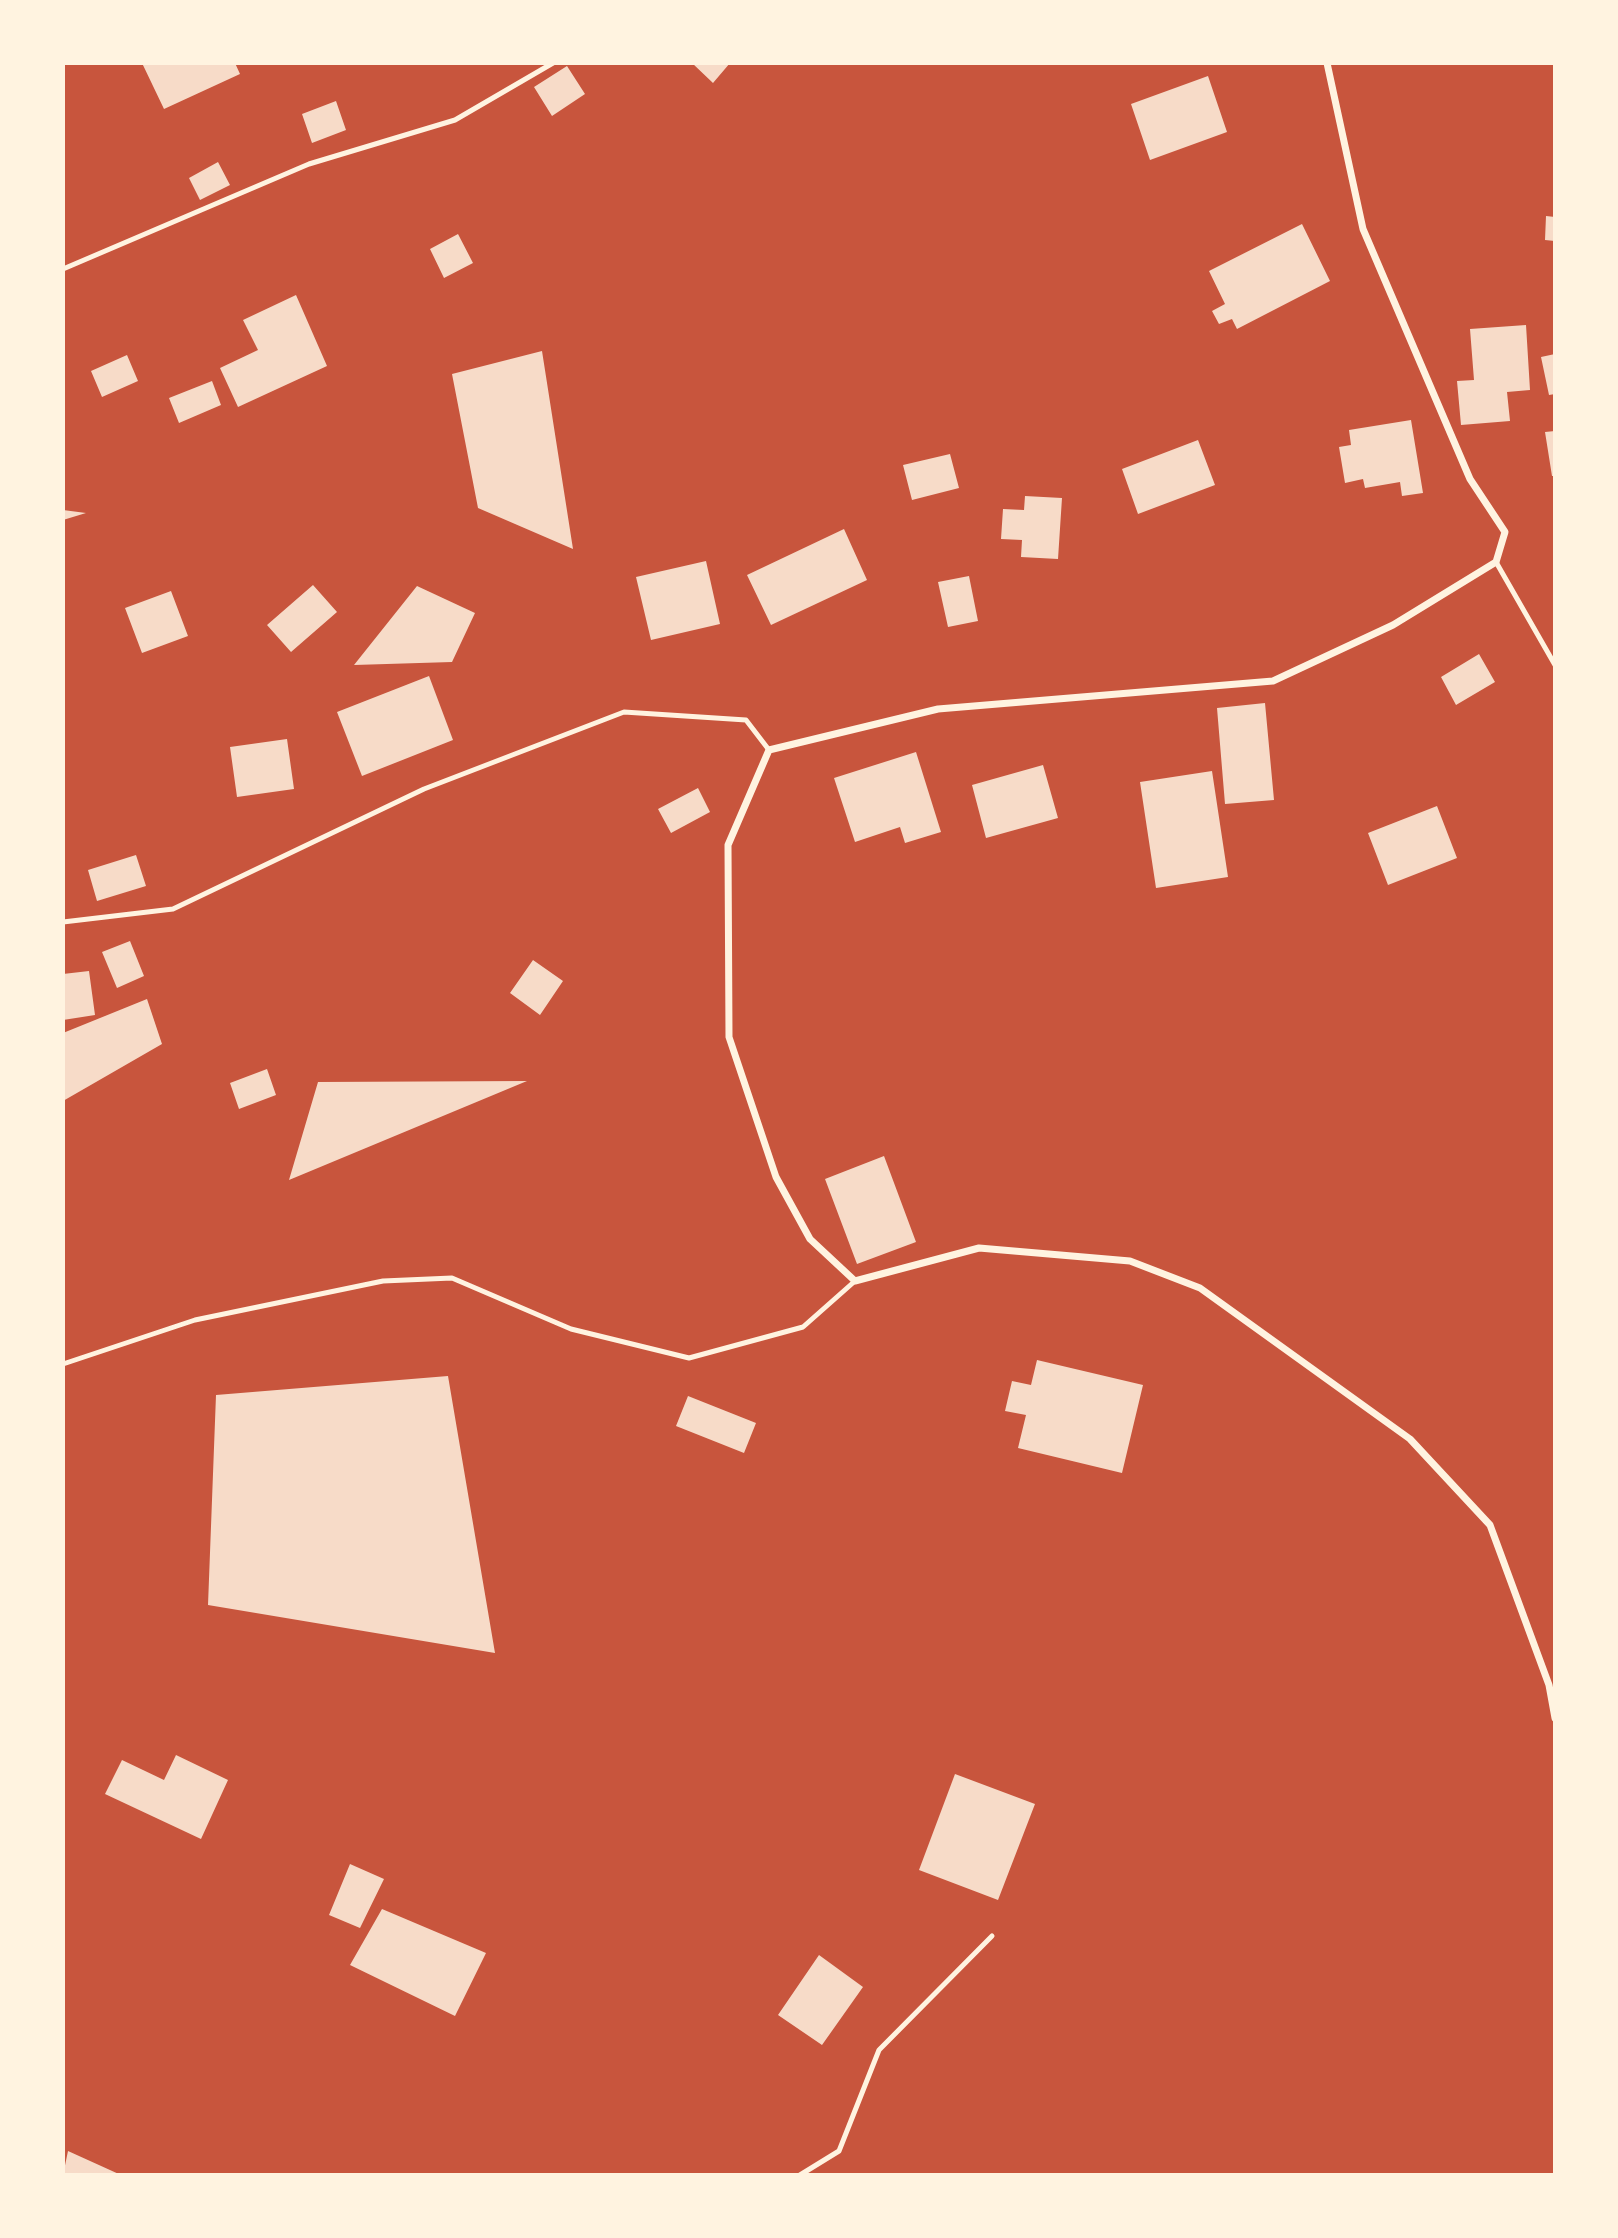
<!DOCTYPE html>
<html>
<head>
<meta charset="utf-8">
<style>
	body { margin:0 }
	#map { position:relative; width:1618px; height:2238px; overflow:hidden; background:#c8553d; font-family:Cabin,sans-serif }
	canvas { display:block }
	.frame { position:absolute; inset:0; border:65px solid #fff3e0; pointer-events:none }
</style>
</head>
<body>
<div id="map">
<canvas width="1618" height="2238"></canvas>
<div class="frame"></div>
</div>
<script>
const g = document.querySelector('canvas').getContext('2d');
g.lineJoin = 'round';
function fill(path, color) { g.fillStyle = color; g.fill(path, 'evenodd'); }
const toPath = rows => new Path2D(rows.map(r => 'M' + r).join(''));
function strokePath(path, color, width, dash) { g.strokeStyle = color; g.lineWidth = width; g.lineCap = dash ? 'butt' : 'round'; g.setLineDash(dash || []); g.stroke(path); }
fill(toPath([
	[142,63,235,63,240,74,164,109],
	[692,63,730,63,713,83],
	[567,66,585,94,552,116,534,87],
	[1208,76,1227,132,1150,160,1131,104],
	[336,101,346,130,312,143,302,114],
	[218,162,230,185,200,200,189,178],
	[1546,216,1555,217,1555,241,1545,240],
	[1302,224,1330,281,1237,329,1232,319,1219,324,1212,311,1225,304,1209,271],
	[458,234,473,263,444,278,430,249],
	[296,295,327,366,238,407,220,368,258,350,243,320],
	[1526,325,1530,390,1507,392,1510,421,1461,425,1457,381,1474,380,1470,329],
	[542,351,573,549,478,508,452,374],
	[1555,354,1555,394,1549,395,1541,357],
	[127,355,138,381,102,397,91,371],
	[212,381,221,405,179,423,169,398],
	[1411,420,1423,493,1402,496,1400,482,1365,488,1363,479,1345,483,1339,447,1351,445,1349,430],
	[1555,431,1555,476,1552,476,1545,432],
	[1198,440,1215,485,1138,514,1122,469],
	[950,454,959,488,912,500,903,465],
	[1025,496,1062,498,1058,559,1021,557,1022,540,1001,539,1003,509,1024,510],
	[63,510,86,513,63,520],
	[844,529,867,580,771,625,747,575],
	[706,561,720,624,651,640,636,577],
	[969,576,978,621,948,627,938,582],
	[313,585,337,612,291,652,267,625],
	[417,586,475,613,452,662,354,665],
	[171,591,188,636,142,653,125,608],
	[1479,654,1495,682,1456,705,1441,677],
	[429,676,453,740,362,776,337,712],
	[1265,703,1274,800,1225,804,1217,708],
	[287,739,294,789,237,797,230,747],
	[916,752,941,832,905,843,900,827,855,842,834,778],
	[1043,765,1058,818,986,838,972,785],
	[1212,771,1228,877,1156,888,1140,782],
	[698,788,710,812,671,833,658,809],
	[1437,806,1457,858,1388,885,1368,833],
	[136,855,146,886,97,901,88,870],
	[130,941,144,976,117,988,102,952],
	[533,960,563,981,540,1015,510,993],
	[89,971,95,1015,63,1020,63,974],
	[147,999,162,1044,63,1101,63,1033],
	[267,1069,276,1095,239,1109,230,1083],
	[527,1081,289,1180,318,1082],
	[884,1156,916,1242,857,1264,825,1179],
	[1037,1360,1143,1385,1122,1473,1018,1448,1026,1415,1005,1411,1012,1381,1031,1385],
	[448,1376,495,1653,208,1605,216,1395],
	[688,1396,756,1423,744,1453,676,1426],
	[176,1755,228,1780,201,1839,105,1794,122,1760,164,1780],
	[955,1774,1035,1804,998,1900,919,1870],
	[350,1864,384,1879,360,1928,329,1915],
	[382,1909,486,1953,455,2016,350,1965],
	[819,1955,863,1987,822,2045,778,2015],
	[68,2151,121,2175,63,2175]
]), '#f7dbc8');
strokePath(toPath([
	[63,269,309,164,455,120,553,63],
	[1496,562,1555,665],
	[63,922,173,909,424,789,624,712,746,720,769,750],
	[63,1364,195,1320,383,1281,452,1278,571,1329,689,1358,803,1327,855,1281],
	[800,2175,839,2151,879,2050,992,1936]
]), '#fff3e0', 5);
strokePath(toPath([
	[1327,63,1363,229,1470,479,1505,532,1496,562,1393,625,1273,681,938,709,769,750,728,845,729,1037,776,1177,810,1239,855,1281,979,1248,1130,1261,1200,1288,1410,1439,1490,1525,1549,1685,1555,1718]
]), '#fff3e0', 7);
</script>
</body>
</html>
